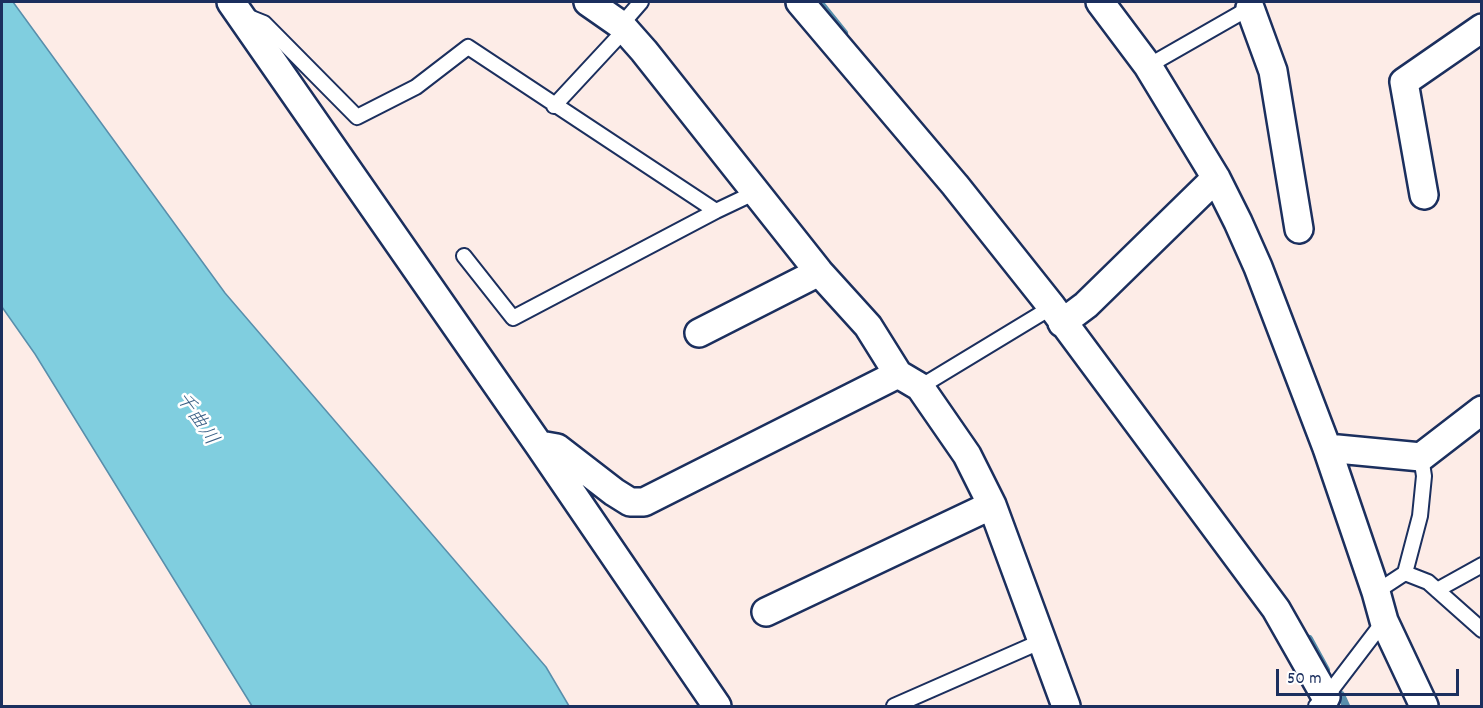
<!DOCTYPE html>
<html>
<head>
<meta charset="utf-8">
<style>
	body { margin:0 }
	#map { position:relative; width:1483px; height:708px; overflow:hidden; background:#fdece7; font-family:Dekko,sans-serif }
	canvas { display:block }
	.frame { position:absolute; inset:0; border:3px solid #1b2f5e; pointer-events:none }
	.scale { position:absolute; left:1276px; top:669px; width:183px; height:27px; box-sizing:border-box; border:3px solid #1b2f5e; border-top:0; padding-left:8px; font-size:18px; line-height:21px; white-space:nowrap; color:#1b2f5e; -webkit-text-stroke:4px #fff; paint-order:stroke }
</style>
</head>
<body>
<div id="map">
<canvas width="1483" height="708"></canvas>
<div class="frame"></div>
<div class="scale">50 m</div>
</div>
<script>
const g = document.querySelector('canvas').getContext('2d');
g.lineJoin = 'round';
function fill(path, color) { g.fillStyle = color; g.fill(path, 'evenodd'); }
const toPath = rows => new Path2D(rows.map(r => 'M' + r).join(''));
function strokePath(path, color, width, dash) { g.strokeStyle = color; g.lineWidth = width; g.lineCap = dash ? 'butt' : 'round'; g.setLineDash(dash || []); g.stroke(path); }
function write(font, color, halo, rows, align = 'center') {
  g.font = font + ' Dekko,"Klee One",sans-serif'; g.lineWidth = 5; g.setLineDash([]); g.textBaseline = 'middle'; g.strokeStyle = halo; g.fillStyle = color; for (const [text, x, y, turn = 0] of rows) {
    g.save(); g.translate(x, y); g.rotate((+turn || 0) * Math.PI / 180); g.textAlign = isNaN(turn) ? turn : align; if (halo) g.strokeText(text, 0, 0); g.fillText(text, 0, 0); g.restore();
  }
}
const water = toPath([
	[2,2,13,2,225,293,546,667,569,706,252,706,35,354,2,307,2,2]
]);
fill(water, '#80cedf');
strokePath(water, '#588eab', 1.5);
strokePath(toPath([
	[819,2,844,33],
	[1309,639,1326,670],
	[1341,695,1346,706]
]), '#588eab', 8);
const lane = toPath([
	[244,15,264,23,357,117,416,87,468,47,716,211],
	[1148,66,1253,6],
	[554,106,619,36,621,25,641,2],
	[464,256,513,318,716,211,756,192],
	[920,387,1052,307],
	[1405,573,1428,582,1482,630],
	[1437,590,1482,565],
	[1376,592,1405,573,1420,516,1424,476,1421,457],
	[894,706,1042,641],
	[1316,706,1326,697,1384,621]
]);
const street = toPath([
	[231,2,539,445,717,706],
	[588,2,621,25,644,51,819,272,868,326,898,374,920,387,967,455,992,505,1066,706],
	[800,2,955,185,1052,307,1276,609,1326,697],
	[1100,2,1148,66,1216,178,1238,222,1258,267,1327,448,1376,592,1384,621,1424,706],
	[1250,8,1273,71,1299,229],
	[1424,195,1404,82,1482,28],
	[1062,323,1086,305,1216,178],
	[699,333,819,272],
	[540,445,557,448,614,492,630,502,644,502,898,374],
	[1327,448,1421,457,1482,410],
	[766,612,992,505]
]);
strokePath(lane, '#1b2f5e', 18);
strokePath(street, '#1b2f5e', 32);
strokePath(lane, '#fff', 14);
strokePath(street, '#fff', 27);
write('italic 20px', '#395f85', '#fff', [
	["千曲川",195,420,56]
]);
</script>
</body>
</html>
